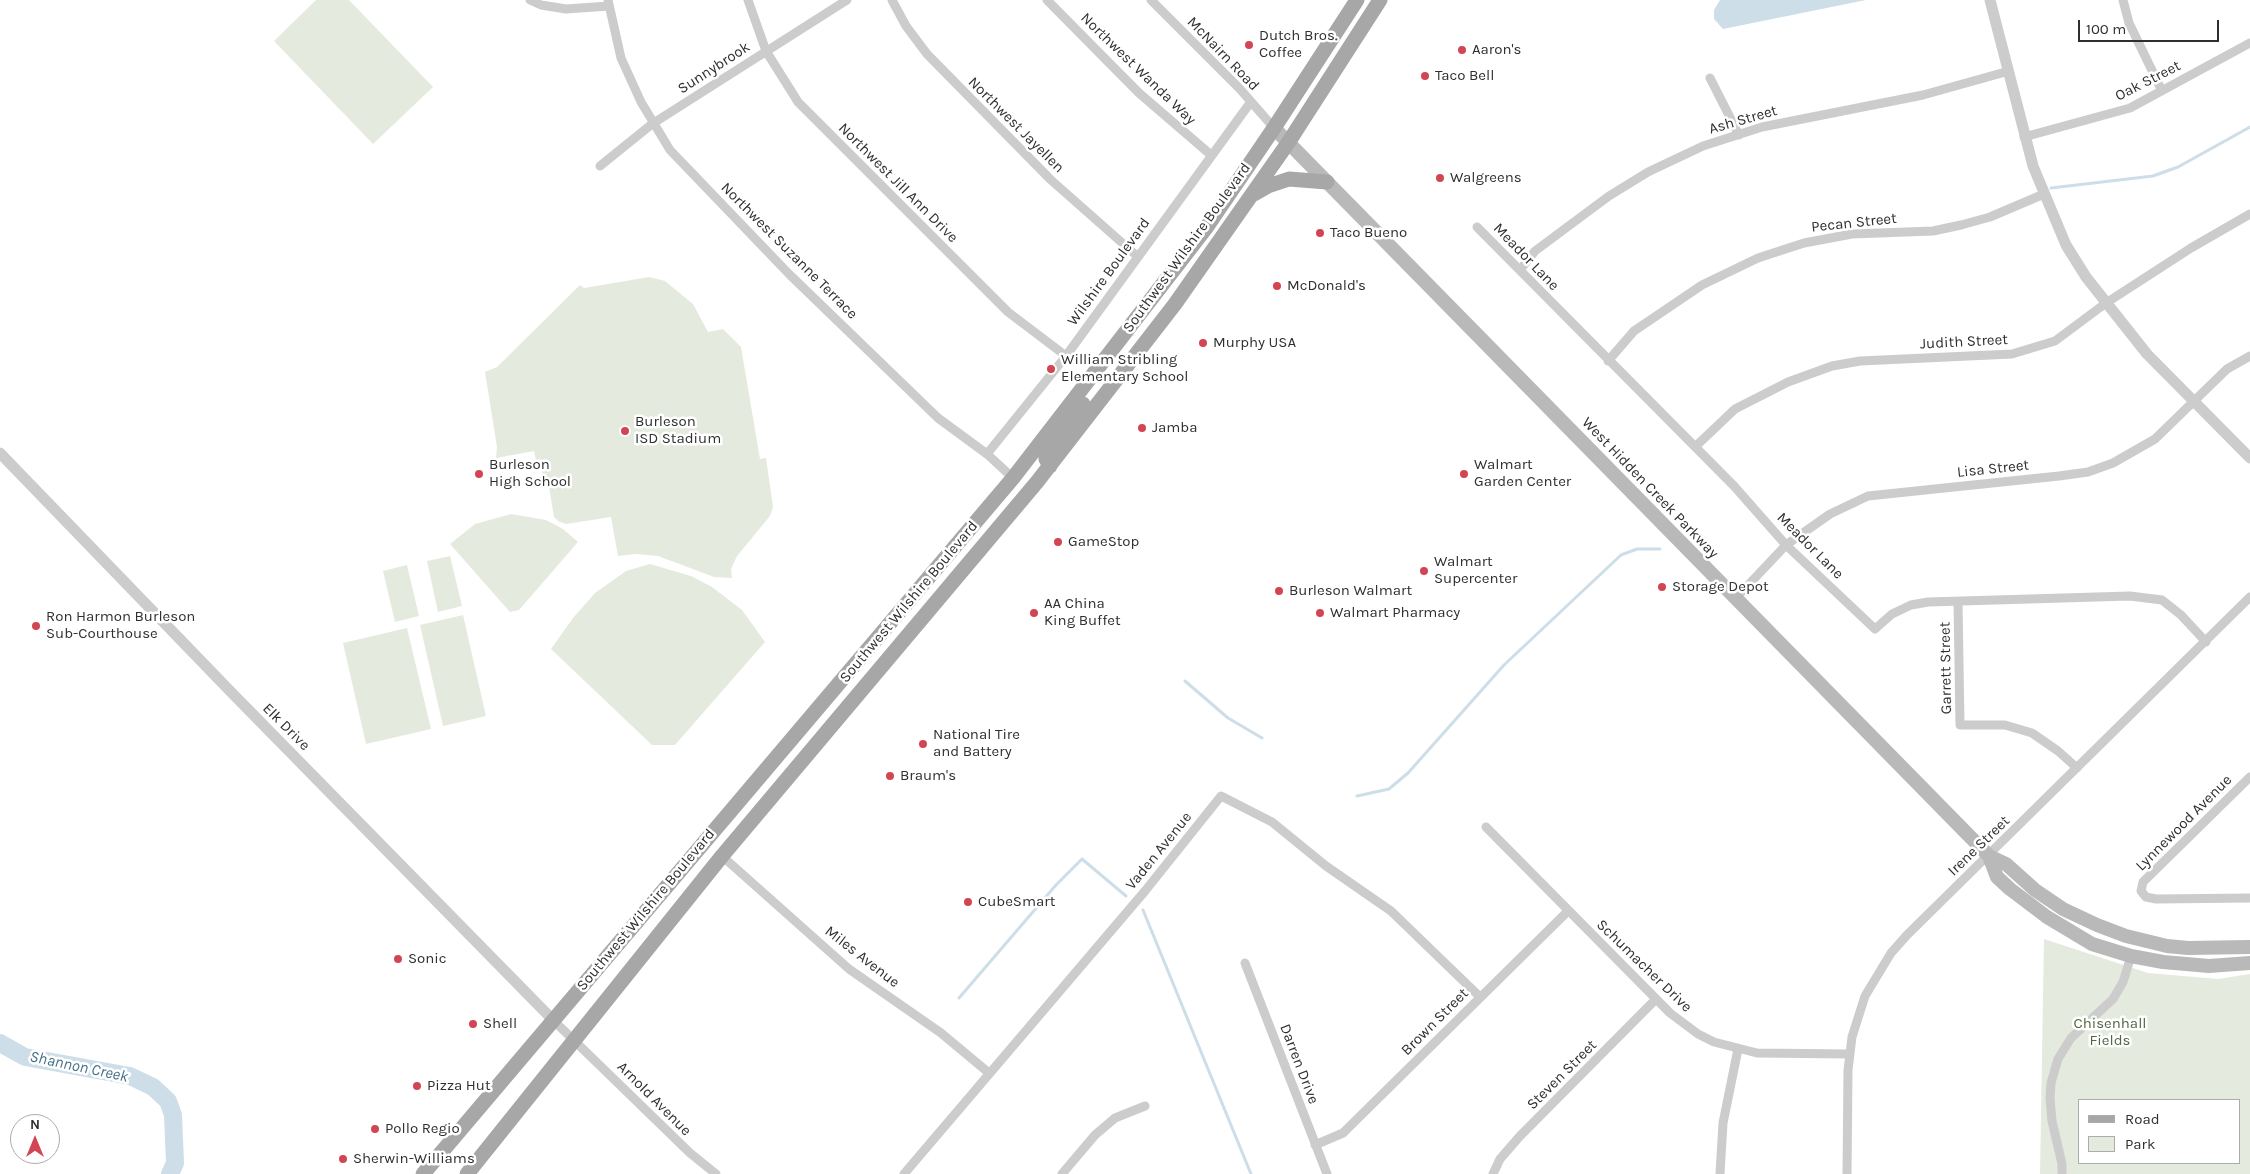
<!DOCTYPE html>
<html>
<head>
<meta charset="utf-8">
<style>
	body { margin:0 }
	#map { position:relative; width:2250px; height:1174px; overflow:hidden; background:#fff; font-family:Karla,sans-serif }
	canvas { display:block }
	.legend { position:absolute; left:2078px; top:1099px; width:162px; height:65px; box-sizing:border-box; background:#fff; border:1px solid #acacac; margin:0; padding:6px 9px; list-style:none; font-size:15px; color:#2f2f2f }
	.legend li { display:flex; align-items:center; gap:10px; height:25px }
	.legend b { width:25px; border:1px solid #acacac }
	.north { position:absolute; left:10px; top:1114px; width:50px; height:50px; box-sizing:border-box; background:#fff; border:1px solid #acacac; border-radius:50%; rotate:0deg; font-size:14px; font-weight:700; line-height:20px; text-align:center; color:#2f2f2f }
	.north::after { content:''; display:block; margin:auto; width:18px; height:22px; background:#d24553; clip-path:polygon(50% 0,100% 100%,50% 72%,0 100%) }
	.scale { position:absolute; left:2078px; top:20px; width:141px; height:22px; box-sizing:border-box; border:2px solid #2f2f2f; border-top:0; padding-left:6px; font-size:15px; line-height:18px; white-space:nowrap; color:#2f2f2f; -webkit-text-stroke:4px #fff; paint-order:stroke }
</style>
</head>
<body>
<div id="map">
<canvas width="2250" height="1174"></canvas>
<ul class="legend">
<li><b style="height:6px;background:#a7a7a7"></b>Road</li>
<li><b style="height:14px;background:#e5eade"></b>Park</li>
</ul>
<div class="north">N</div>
<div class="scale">100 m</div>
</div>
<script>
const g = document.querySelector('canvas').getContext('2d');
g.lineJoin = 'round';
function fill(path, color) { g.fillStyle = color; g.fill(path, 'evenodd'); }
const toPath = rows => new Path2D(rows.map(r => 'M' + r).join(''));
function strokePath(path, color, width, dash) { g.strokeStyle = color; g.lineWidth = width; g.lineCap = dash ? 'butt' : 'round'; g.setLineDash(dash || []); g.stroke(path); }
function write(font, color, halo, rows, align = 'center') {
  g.font = font + ' Karla,sans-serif'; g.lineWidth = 5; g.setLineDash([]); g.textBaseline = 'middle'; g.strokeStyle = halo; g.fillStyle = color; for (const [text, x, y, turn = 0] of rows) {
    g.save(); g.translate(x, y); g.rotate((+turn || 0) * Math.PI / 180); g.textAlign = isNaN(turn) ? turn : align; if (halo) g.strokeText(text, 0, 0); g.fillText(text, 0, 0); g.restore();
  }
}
fill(toPath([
	[316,0,349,0,433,87,373,144,274,41],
	[649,277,665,281,693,304,708,332,723,329,741,347,760,459,766,458,773,507,770,516,737,556,731,569,732,578,714,577,658,556,635,554,618,556,611,517,566,524,558,521,554,517,549,487,544,487,540,459,536,460,534,451,496,458,497,447,485,372,497,367,580,285,584,288],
	[511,514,546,520,563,529,578,542,519,610,510,612,450,544,475,524],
	[450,556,462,606,438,612,427,561],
	[650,564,691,576,712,587,742,610,765,642,675,745,652,745,551,649,573,618,595,593,626,571],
	[407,565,419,616,395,622,383,571],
	[463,615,486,716,443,726,420,625],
	[407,628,431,729,366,744,343,643],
	[2044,939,2148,973,2218,979,2250,974,2250,1174,2040,1174],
	[2079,1100,2239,1100,2239,1163,2079,1163]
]), '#e5eade');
fill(toPath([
	[1720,0,1866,0,1723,29,1714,19,1714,10]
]), '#cddee8');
strokePath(toPath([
	[2051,188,2153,176,2178,167,2250,127],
	[1185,681,1228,718,1262,738],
	[1357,796,1389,789,1408,773,1504,665,1621,555,1637,549,1660,549],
	[1143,910,1251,1174],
	[959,998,1056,885,1082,859,1126,896]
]), '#cddee8', 3);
strokePath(toPath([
	[0,1043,25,1057,130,1076,153,1087,168,1101,173,1115,175,1163,170,1174]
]), '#cddee8', 18);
strokePath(toPath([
	[530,0,541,5,566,9,609,6],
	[608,0,621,58,641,102,670,150,789,274,938,418,987,454,1013,478],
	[748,0,766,51,798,102,1008,312,1066,356],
	[892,0,906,26,927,54,1051,180,1137,256],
	[1047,0,1139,93,1211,155],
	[1151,0,1240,89,1274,128],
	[2123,0,2129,23,2162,91],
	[1710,78,1739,135],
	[2024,137,2130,108,2250,43],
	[600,166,652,124,847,0],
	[1477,227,1734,486,1786,545,1875,629,1892,614,1911,605,1928,602,2130,596,2162,600,2181,615,2206,642],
	[1520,270,1535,251,1609,196,1648,172,1703,146,1762,127,1923,95,2009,71],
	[1608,361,1634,331,1702,285,1758,258,1804,243,1852,234,1933,231,1961,225,1990,217,2044,194],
	[1695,447,1735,409,1788,382,1832,366,1860,361,2012,354,2055,341,2106,303,2191,248,2250,214],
	[987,454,1066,356,1250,103],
	[1736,598,1786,545,1830,514,1868,496,2059,476,2088,472,2113,463,2155,439,2227,369,2250,356],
	[1958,602,1960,725,2005,725,2032,733,2058,751,2077,768],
	[2250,777,2143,882,2141,891,2146,897,2156,899,2250,898],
	[1486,827,1670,1013,1698,1034,1714,1042,1757,1053,1849,1054],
	[722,856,849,969,941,1033,989,1073],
	[1245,963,1327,1174],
	[553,1020,690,1153,716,1174],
	[1315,1145,1343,1133,1568,911],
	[904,1174,1145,891,1221,796,1272,822,1326,866,1391,911,1480,997],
	[1062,1174,1095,1135,1115,1118,1145,1106],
	[1493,1174,1500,1159,1520,1136,1656,999],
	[1720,1174,1723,1123,1738,1049],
	[1847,1174,1848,1070,1852,1037,1865,996,1891,953,1907,935,2250,597],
	[2062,1174,2062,1164,2052,1121,2050,1099,2051,1083,2058,1059,2071,1038,2113,999,2123,982,2131,956]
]), '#ccc', 9);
strokePath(toPath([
	[1990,0,2033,166,2066,245,2086,277,2147,354,2250,458],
	[0,453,231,692,553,1020]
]), '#ccc', 11);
strokePath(toPath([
	[1274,128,1989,856,2006,864,2035,890,2063,909,2097,925,2126,936,2167,946,2188,948,2250,947],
	[1989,856,1997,877,2010,889,2047,917,2092,944,2131,956,2163,962,2209,966,2250,963]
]), '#b9b9b9', 14);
strokePath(toPath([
	[1254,194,1268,186,1289,179,1327,182],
	[1050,466,1046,459,1047,451,1083,404],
	[423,1174,1013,478,1206,228,1274,128,1357,0],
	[467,1174,722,856,1037,482,1175,304,1288,143,1380,0]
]), '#a7a7a7', 15);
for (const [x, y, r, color] of [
	[1249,45,5,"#d24553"],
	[1462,50,5,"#d24553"],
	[1425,76,5,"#d24553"],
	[1440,178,5,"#d24553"],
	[1320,233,5,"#d24553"],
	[1277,286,5,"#d24553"],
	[1203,343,5,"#d24553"],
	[1051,369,5,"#d24553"],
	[1142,428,5,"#d24553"],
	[625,431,5,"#d24553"],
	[479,474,5,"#d24553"],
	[1464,474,5,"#d24553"],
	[1058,542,5,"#d24553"],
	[1424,571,5,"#d24553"],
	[1662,587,5,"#d24553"],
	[1279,591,5,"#d24553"],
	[1034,613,5,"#d24553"],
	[1320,613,5,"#d24553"],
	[36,626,5,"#d24553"],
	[923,744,5,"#d24553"],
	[890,776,5,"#d24553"],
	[968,902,5,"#d24553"],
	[398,959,5,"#d24553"],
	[473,1024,5,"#d24553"],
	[417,1086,5,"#d24553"],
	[375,1129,5,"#d24553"],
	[343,1159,5,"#d24553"]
]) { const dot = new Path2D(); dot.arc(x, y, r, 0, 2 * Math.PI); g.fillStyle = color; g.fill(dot); strokePath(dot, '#fff', 2); }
write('15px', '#2f2f2f', '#fff', [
	["Dutch Bros.",1259,36],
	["Coffee",1259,53],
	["Aaron's",1472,50],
	["Taco Bell",1435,76],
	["Walgreens",1450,178],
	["Taco Bueno",1330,233],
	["McDonald's",1287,286],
	["Murphy USA",1213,343],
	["William Stribling",1061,360],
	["Elementary School",1061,377],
	["Burleson",635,422],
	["ISD Stadium",635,439],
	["Jamba",1152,428],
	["Burleson",489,465],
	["High School",489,482],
	["Walmart",1474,465],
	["Garden Center",1474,482],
	["GameStop",1068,542],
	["Walmart",1434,562],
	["Supercenter",1434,579],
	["Storage Depot",1672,587],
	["Burleson Walmart",1289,591],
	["AA China",1044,604],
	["King Buffet",1044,621],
	["Walmart Pharmacy",1330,613],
	["Ron Harmon Burleson",46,617],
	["Sub-Courthouse",46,634],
	["National Tire",933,735],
	["and Battery",933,752],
	["Braum's",900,776],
	["CubeSmart",978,902],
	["Sonic",408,959],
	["Shell",483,1024],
	["Pizza Hut",427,1086],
	["Pollo Regio",385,1129],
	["Sherwin-Williams",353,1159]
], 'left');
write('15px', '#2f2f2f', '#fff', [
	["McNairn Road",1223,54,46],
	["Sunnybrook",714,68,-33],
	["Northwest Wanda Way",1138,69,44],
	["Oak Street",2148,81,-27],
	["Ash Street",1743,120,-16],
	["Northwest Jayellen",1016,125,45],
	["Northwest Jill Ann Drive",898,183,45],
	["Pecan Street",1854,223,-6],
	["Southwest Wilshire Boulevard",1187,248,-54],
	["Northwest Suzanne Terrace",789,251,45],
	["Meador Lane",1526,257,46],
	["Wilshire Boulevard",1109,272,-54],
	["Judith Street",1964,342,-3],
	["Lisa Street",1993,469,-6],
	["West Hidden Creek Parkway",1650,488,46],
	["Meador Lane",1810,546,45],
	["Southwest Wilshire Boulevard",909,602,-50],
	["Garrett Street",1946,668,-91],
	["Elk Drive",286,727,45],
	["Lynnewood Avenue",2184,823,-45],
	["Irene Street",1979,846,-44],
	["Vaden Avenue",1159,851,-51],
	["Southwest Wilshire Boulevard",646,910,-50],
	["Miles Avenue",862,957,38],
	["Schumacher Drive",1644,966,44],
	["Brown Street",1435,1022,-45],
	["Darren Drive",1299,1064,69],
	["Steven Street",1562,1075,-45],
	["Arnold Avenue",654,1099,45]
]);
write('15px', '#536641', '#fff', [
	["Chisenhall",2110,1024],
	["Fields",2110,1041]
]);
write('italic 16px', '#467088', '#fff', [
	["Shannon Creek",79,1067,12]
]);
</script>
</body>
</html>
